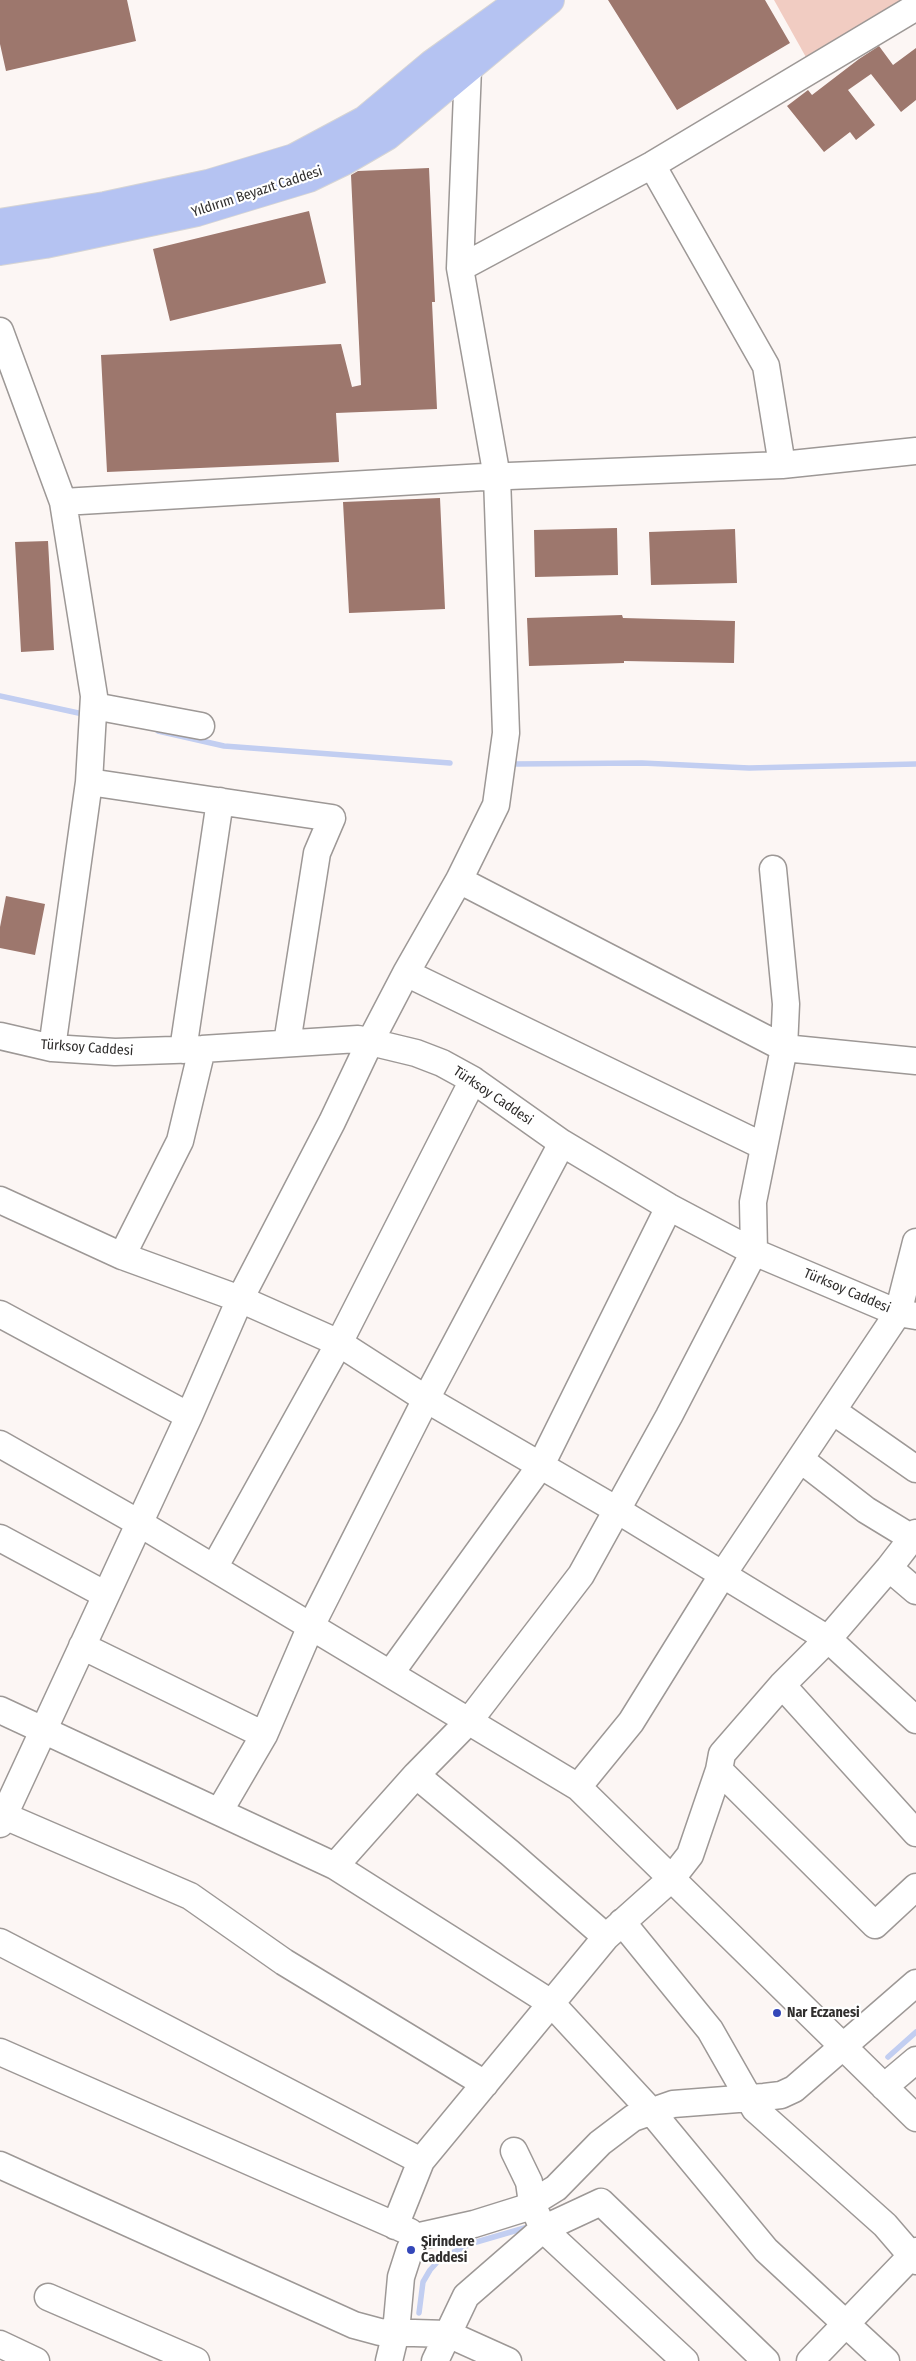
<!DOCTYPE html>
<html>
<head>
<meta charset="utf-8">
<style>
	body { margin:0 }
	canvas { display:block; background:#fcf6f4 }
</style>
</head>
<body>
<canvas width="916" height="2361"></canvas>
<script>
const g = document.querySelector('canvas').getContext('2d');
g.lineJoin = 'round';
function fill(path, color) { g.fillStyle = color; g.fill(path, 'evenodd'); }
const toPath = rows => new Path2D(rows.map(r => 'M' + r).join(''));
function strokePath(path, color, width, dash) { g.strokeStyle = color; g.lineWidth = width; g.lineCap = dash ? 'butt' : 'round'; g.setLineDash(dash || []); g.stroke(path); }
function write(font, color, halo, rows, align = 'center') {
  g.font = font + ' "Fira Sans Condensed",sans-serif'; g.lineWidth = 4.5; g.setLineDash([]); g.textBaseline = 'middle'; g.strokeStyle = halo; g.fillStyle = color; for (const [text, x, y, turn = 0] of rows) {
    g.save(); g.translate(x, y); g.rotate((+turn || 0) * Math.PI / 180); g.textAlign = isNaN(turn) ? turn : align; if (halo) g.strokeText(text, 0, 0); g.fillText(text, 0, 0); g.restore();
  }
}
fill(toPath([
	[774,0,905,0,807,59]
]), '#f1ccc2');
strokePath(toPath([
	[0,696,83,714],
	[158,731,224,746,450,763],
	[514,764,642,763,749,768,916,764],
	[888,2057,916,2032],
	[419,2313,423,2282,430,2270,441,2258,473,2243,528,2227]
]), '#c2cef1', 5.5);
fill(toPath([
	[0,0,127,0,136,41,6,71,0,44],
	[608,0,765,0,790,43,677,110],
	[879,46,893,65,916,48,916,100,901,112,871,74,848,90,875,125,856,140,850,132,824,152,787,106,808,90,812,95,859,59],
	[429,168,435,302,432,302,437,409,336,413,339,462,107,472,101,355,341,344,352,387,361,385,351,175,358,171],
	[309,211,326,283,170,321,153,249],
	[440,498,445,609,349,613,343,502],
	[617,528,618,575,535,577,534,530],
	[735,529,737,583,651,585,649,532],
	[48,541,54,650,21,652,15,542],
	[622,615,623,618,735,621,734,663,624,661,624,663,529,666,527,618],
	[6,896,45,904,35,955,0,948,0,927]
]), '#9d776d');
const minor = toPath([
	[652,165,766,366,782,465],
	[460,268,652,165,916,7],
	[0,331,63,502,94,696,89,782,52,1048],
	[63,502,484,477,782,465,916,451],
	[94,706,201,726],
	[89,782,332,818,317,853,287,1043],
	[459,880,784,1048,916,1061],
	[406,973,763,1146],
	[0,1036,52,1048,115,1052,202,1049,358,1039,416,1053,442,1063,473,1080,562,1143,669,1207,754,1252,898,1313,916,1316],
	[183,1050,220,801],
	[0,1200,122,1256,240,1299,339,1343,426,1399,617,1510,828,1639,916,1720],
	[122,1256,180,1141,202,1049],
	[0,1314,189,1416],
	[833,1411,916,1469],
	[0,1444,139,1523,578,1787,916,2118],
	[800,1459,866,1510,912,1538],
	[0,1538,106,1595],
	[214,1568,339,1343,473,1080],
	[889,1568,916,1591],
	[82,1646,264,1735],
	[390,1674,541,1465,669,1207],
	[782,1685,916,1833],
	[0,1710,335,1866,551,2003,651,2111,766,2250,886,2361],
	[719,1770,875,1925,916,1887],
	[416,1775,510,1853,606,1937],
	[578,1787,631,1722,723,1574,898,1313,916,1242],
	[219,1812,264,1735,311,1626,426,1399,562,1143],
	[0,1814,190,1896,284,1962,485,2084],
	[0,1824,189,1416,240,1299,332,1122,370,1042,406,973,459,880,496,805,506,733,497,477,460,268,468,68],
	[335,1866,416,1775,469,1721,581,1575,669,1416,754,1252,753,1202,784,1048,786,1004,773,869],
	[622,1922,710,2030,755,2109,885,2225,916,2261],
	[0,1942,421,2161],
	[0,2052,410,2232],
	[884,2087,916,2060],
	[514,2151,529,2182,532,2203,543,2229,685,2361],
	[0,2165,354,2325,380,2332,448,2334,508,2361],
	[395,2226,421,2161,606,1937,672,1878,690,1855,719,1770,722,1754,782,1685,828,1639,889,1568,916,1533],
	[48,2297,196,2361],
	[0,2344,36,2361],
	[389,2361,396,2332,401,2277,410,2249,420,2236,474,2224,522,2209,556,2188,600,2143,633,2118,673,2104,764,2097,781,2095,794,2089,916,1983],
	[435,2361,466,2296,543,2229,601,2202,766,2361],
	[810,2361,916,2251]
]);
const major = toPath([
	[0,223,105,206,208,184,294,158,365,120,432,64,521,0],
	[0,251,45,244,197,212,309,178,344,161,387,136,550,0]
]);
strokePath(minor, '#9d9896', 29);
strokePath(major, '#d6d5d5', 30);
strokePath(minor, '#fff', 26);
strokePath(major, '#b5c3f2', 28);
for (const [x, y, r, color] of [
	[777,2013,5,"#3447b9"],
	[411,2250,5,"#3447b9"]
]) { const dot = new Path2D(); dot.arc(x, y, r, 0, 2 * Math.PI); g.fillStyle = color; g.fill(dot); strokePath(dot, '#fff', 2); }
write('14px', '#302e2d', '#fff', [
	["Yıldırım Beyazıt Caddesi",257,192,-18],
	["Türksoy Caddesi",87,1048,4],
	["Türksoy Caddesi",493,1096,34],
	["Türksoy Caddesi",847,1291,23]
]);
write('bold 14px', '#302e2d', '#fff', [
	["Nar Eczanesi",787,2013],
	["Şirindere",421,2242],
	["Caddesi",421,2258]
], 'left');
</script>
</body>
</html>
